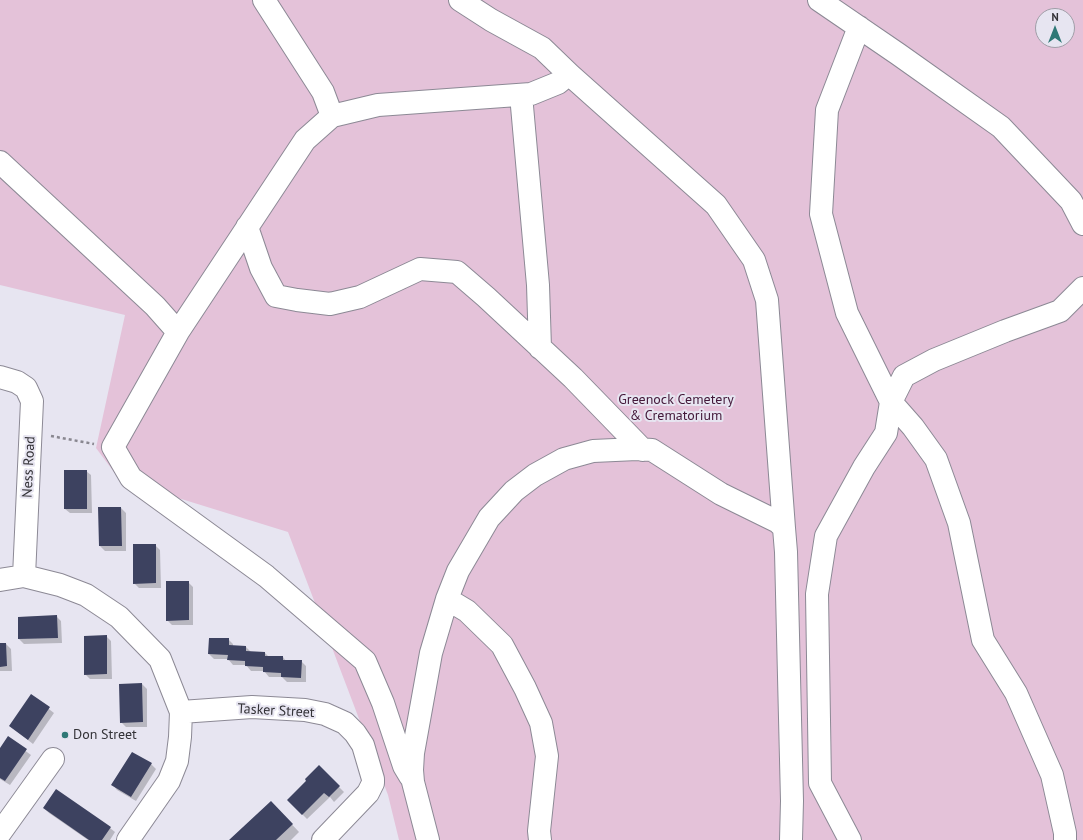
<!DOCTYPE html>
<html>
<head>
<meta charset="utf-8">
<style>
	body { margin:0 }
	#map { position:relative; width:1083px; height:840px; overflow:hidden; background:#e7e5f1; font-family:"PT Sans",sans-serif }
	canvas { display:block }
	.north { position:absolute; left:1035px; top:8px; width:40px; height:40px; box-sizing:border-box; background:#e7e5f1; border:1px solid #9f9da7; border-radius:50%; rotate:0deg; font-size:11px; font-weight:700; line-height:16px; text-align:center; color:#333237 }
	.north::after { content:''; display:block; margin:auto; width:14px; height:18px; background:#2f7876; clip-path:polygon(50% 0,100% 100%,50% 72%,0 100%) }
</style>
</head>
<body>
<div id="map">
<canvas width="1083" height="840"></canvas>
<div class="north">N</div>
</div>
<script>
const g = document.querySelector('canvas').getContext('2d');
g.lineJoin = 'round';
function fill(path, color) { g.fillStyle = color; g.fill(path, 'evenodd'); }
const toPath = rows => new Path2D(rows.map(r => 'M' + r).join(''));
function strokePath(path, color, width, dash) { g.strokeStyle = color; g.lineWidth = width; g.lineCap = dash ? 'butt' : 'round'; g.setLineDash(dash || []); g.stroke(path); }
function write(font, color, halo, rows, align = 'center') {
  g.font = font + ' "PT Sans",sans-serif'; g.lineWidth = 4; g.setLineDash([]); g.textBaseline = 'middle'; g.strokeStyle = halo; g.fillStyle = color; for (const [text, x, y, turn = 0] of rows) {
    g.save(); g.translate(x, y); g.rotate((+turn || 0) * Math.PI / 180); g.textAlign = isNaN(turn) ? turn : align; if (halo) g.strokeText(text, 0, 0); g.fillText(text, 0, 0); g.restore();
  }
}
fill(toPath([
	[0,0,1083,0,1083,840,399,840,388,795,288,532,120,480,96,448,125,315,0,285],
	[1043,16,1067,16,1067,40,1043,40]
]), '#e4c2d9');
fill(toPath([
	[86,471,91,475,92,513,70,513,65,509],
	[99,508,121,508,126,513,126,551,105,551,100,546],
	[155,545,160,550,161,588,139,588,134,583],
	[188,582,193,587,193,625,172,625,167,620],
	[56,616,61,621,62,643,24,644,19,639,19,617],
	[106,636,111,641,112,679,90,679,85,674],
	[228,639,233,644,233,646,246,647,251,652,265,653,269,657,283,657,286,661,301,661,306,666,306,682,287,682,282,677,269,677,264,671,251,671,246,665,233,665,228,659,214,659,209,654],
	[0,644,6,644,11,649,12,671,0,671],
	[142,684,147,689,147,727,126,727,121,722,120,685],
	[32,696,54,713,33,744,10,726],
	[8,738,31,755,10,785,0,779,0,750],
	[151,764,156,769,136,801,117,790,113,785],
	[319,767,344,792,334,802,330,797,307,819,288,800],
	[271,802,299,832,291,840,231,840],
	[44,808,110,828,115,832,110,840,88,840,49,813]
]), '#0003');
fill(toPath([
	[64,470,87,470,87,509,64,509],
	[98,507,121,507,122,546,99,546],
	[133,544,156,544,156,583,133,584],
	[166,581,189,581,189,620,166,621],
	[57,615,58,638,18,639,18,617],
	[107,635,107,674,84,675,84,636],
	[209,638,229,638,229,645,246,646,246,651,265,652,265,656,283,656,283,660,302,660,301,678,281,677,281,673,263,672,263,667,245,666,245,661,227,660,228,655,208,654],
	[0,643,6,643,7,666,0,667],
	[142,683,143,722,120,723,119,684],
	[31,694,50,707,28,740,9,726],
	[8,736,27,749,5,781,0,778,0,748],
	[132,752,152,763,131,797,111,785],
	[319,765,340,786,329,797,324,793,302,815,287,800,306,781,305,779],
	[56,789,111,827,102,840,89,840,43,808],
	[271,801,293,824,276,840,229,840]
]), '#3d4260');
const minor = toPath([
	[264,0,323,92,332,116],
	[819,0,898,54,1001,127,1071,201,1083,224],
	[569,74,716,205,754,260,767,300,784,528],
	[521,95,538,285,540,348],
	[0,162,155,306,178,332,113,447,131,478,266,576,365,661,383,703,404,766,410,776],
	[247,227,261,268,276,296,297,300,330,304,360,297,420,269,457,272,486,297,573,378,643,450],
	[178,332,305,140,332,116,378,105,531,94,558,83,569,74,542,48,491,20,460,0],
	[0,377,17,382,26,388,32,401,24,576],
	[0,580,24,576,60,585,86,595,119,617,160,659,181,712,180,737,177,761,169,781,128,840],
	[447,599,467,611,502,645,525,688,541,723,547,756,539,831,540,840],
	[181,712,252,707,305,710,325,714,345,723,355,733,363,745,373,779,373,783,368,793,323,840],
	[0,833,53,759],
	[428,840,413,782,412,770,413,753,431,653,447,599,458,571,489,518,514,491,535,475,564,459,593,451,637,449,652,450,721,494,778,522,784,528,786,552,792,801,791,840],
	[850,840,820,783,817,594,826,536,864,467,886,433,891,402,847,313,821,214,827,110,859,27],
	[1065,840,1065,833,1052,775,1016,693,983,640,959,523,936,459,913,427,891,402,904,376,934,360,1005,331,1060,311,1083,288]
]);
strokePath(minor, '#8c8995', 24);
strokePath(toPath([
	[51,436,94,444]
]), '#898790', 2.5, [3, 3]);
strokePath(minor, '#fff', 22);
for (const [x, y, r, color] of [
	[65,735,4,"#2f7876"]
]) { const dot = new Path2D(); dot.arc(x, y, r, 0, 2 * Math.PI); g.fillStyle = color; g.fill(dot); strokePath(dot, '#e7e5f1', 1.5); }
write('14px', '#44193a', '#e7e5f1', [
	["Greenock Cemetery",676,400],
	["& Crematorium",676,416]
]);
write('14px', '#333237', '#e7e5f1', [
	["Ness Road",29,467,-87],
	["Tasker Street",276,711,3]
]);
write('14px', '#333237', '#e7e5f1', [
	["Don Street",73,735]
], 'left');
</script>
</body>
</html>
